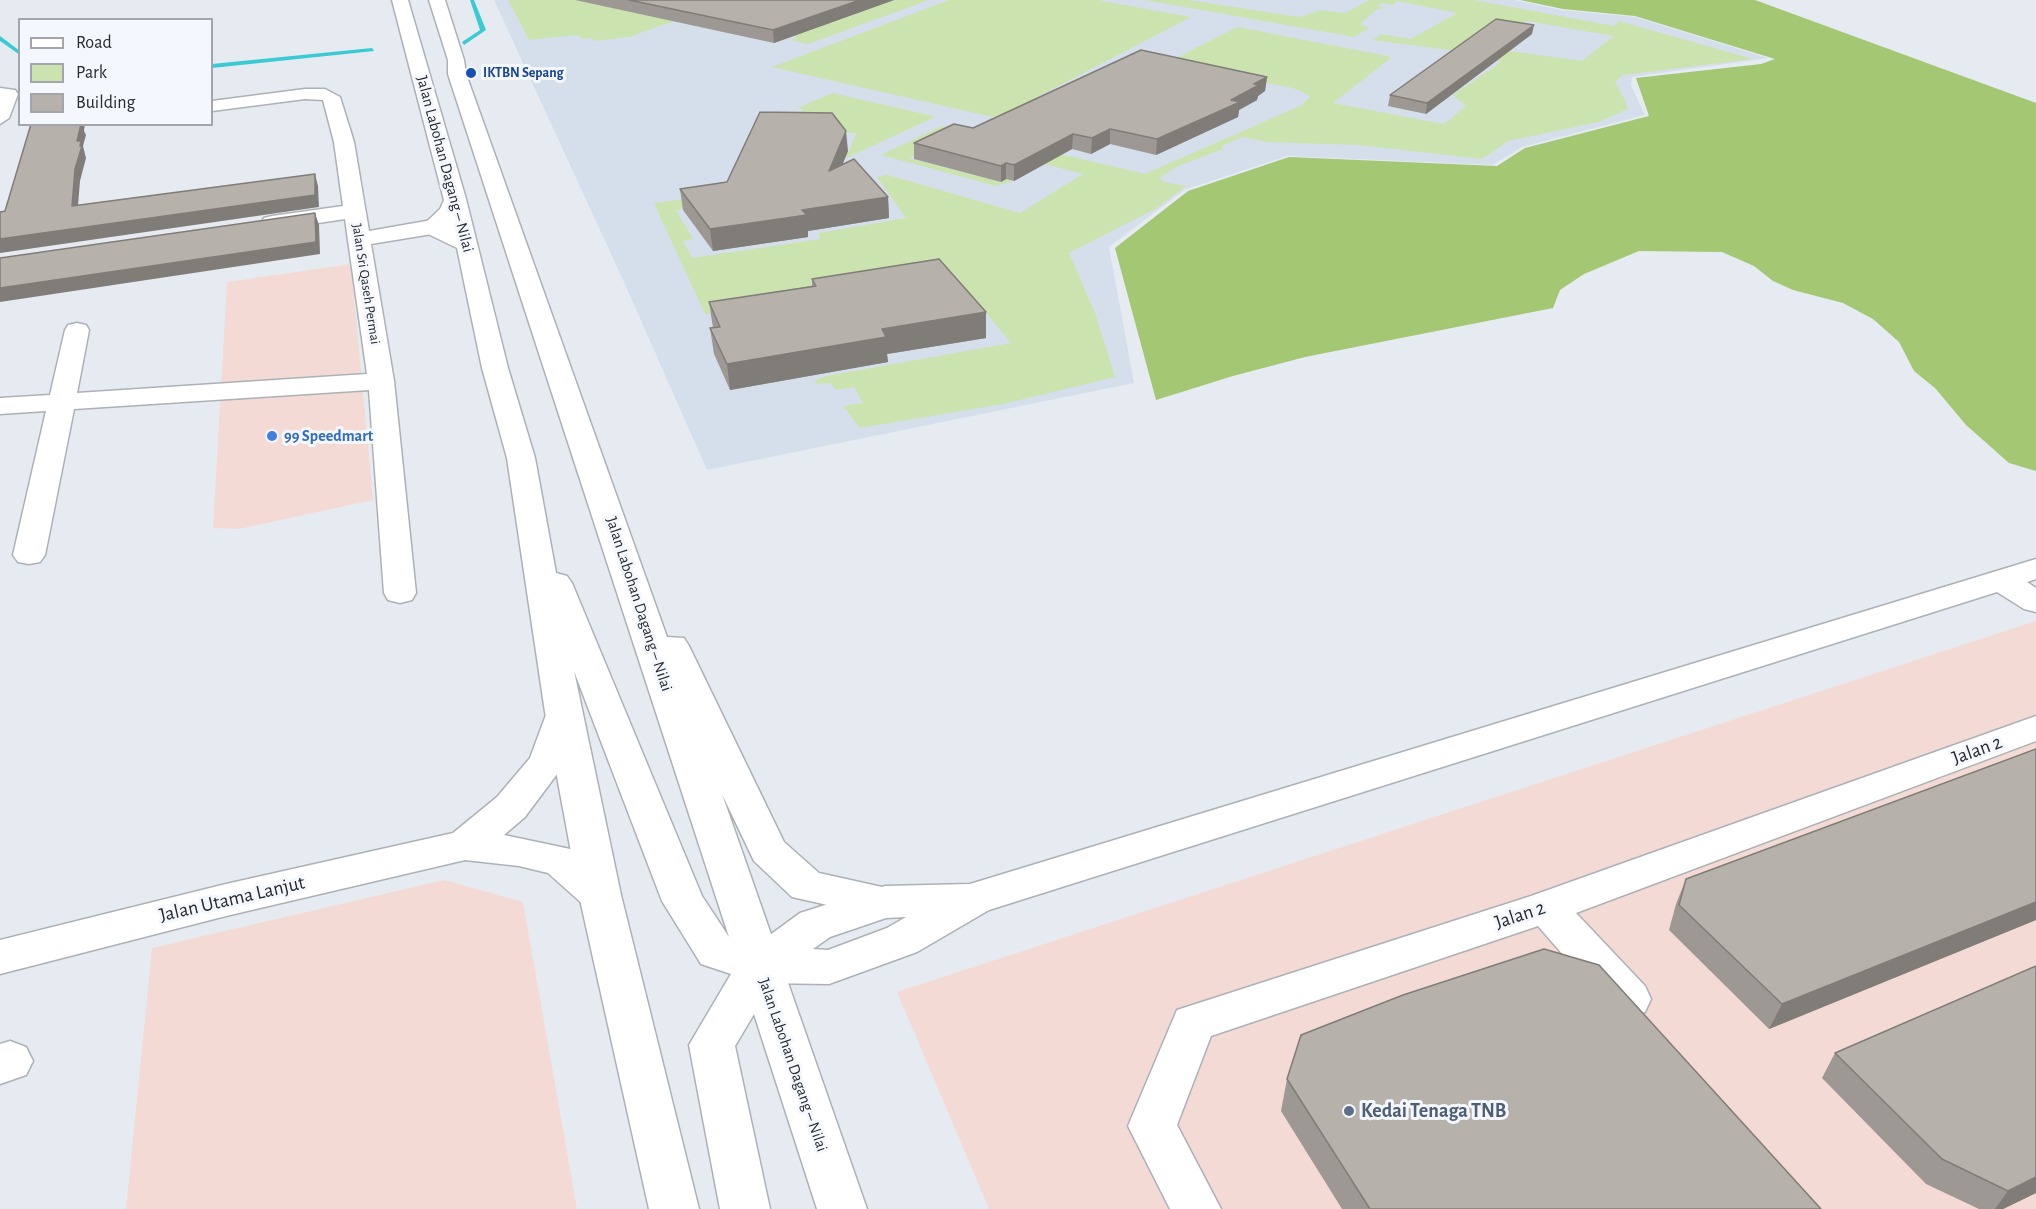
<!DOCTYPE html>
<html>
<head>
<meta charset="utf-8">
<style>
	body { margin:0 }
	#map { position:relative; width:2036px; height:1209px; overflow:hidden; background:#e6ebf2; font-family:"Alegreya Sans",sans-serif }
	canvas { display:block }
	.legend { position:absolute; left:18px; top:18px; width:195px; height:108px; box-sizing:border-box; background:#f4f8fe; border:2px solid #a2a6aa; margin:0; padding:8px 10px; list-style:none; font-size:18px; color:#282a2c }
	.legend li { display:flex; align-items:center; gap:12px; height:30px }
	.legend b { width:30px; border:2px solid #a2a6aa }
</style>
</head>
<body>
<div id="map">
<canvas width="2036" height="1209"></canvas>
<ul class="legend">
<li><b style="height:8px;background:#fff"></b>Road</li>
<li><b style="height:16px;background:#cbe3af"></b>Park</li>
<li><b style="height:16px;background:#b7b1ab"></b>Building</li>
</ul>
</div>
<script>
const g = document.querySelector('canvas').getContext('2d');
g.lineJoin = 'round';
function fill(path, color) { g.fillStyle = color; g.fill(path, 'evenodd'); }
const toPath = rows => new Path2D(rows.map(r => 'M' + r).join(''));
function strokePath(path, color, width, dash) { g.strokeStyle = color; g.lineWidth = width; g.lineCap = dash ? 'butt' : 'round'; g.setLineDash(dash || []); g.stroke(path); }
function write(font, color, halo, rows, align = 'center') {
  g.font = font + ' "Alegreya Sans",sans-serif'; g.lineWidth = 6; g.setLineDash([]); g.textBaseline = 'middle'; g.strokeStyle = halo; g.fillStyle = color; for (const [text, x, y, turn = 0] of rows) {
    g.save(); g.translate(x, y); g.rotate((+turn || 0) * Math.PI / 180); g.textAlign = isNaN(turn) ? turn : align; if (halo) g.strokeText(text, 0, 0); g.fillText(text, 0, 0); g.restore();
  }
}
fill(toPath([
	[351,264,373,500,239,529,213,528,227,282],
	[2036,621,2036,1209,989,1209,897,992],
	[444,880,523,902,577,1209,126,1209,152,948]
]), '#f4dad4');
fill(toPath([
	[494,0,1514,0,1561,10,1635,17,1768,58,1632,77,1631,85,1645,115,1522,147,1493,165,1287,156,1184,190,1109,247,1134,383,707,470,623,280]
]), '#d5dfec');
fill(toPath([
	[508,0,666,0,631,12,674,21,629,37,594,41,592,38,581,39,578,35,529,40],
	[683,0,929,0,808,44,790,40,797,37,785,34,798,34,821,25],
	[949,0,1097,0,1191,17,997,118,772,67],
	[1145,0,1189,0,1300,17,1321,10,1345,13,1369,0,1474,0,1614,26,1619,21,1753,59,1623,75,1615,82,1626,102,1627,109,1599,122,1508,141,1482,159,1358,145,1267,142,1242,137,1222,146,1223,149,1176,167,1159,178,1164,182,1186,186,1155,209,1069,253,1095,313,1115,377,1003,404,860,428,843,406,863,403,854,387,836,390,830,383,816,384,816,380,826,376,1011,343,950,270,705,314,654,203,753,190,758,198,676,210,693,239,683,241,692,258,820,239,819,233,906,218,877,177,888,175,1020,213,1083,174,1037,162,920,152,909,158,1001,182,1006,179,1014,181,996,186,881,155,942,126,1145,174,1302,105,1310,96,1293,88,1177,66,1174,61,1186,53,1237,27,1388,56,1391,58,1333,103,1444,124,1466,106,1453,95,1501,62,1493,58,1503,50,1582,61,1614,36,1527,21,1456,51,1373,40,1381,34,1411,39,1457,13,1397,1,1393,5,1382,3,1377,6,1385,8,1377,9,1360,24,1369,28,1354,37],
	[832,93,933,116,935,117,842,160,839,152,849,152,856,133,781,132,763,127,804,110,798,108]
]), '#cbe3af');
fill(toPath([
	[1520,0,1755,0,2036,103,2036,471,2009,463,1966,425,1935,388,1914,371,1899,342,1873,319,1843,303,1793,290,1773,281,1754,266,1722,252,1639,251,1584,274,1560,290,1553,308,1305,357,1233,376,1156,400,1115,248,1188,191,1289,157,1497,166,1525,148,1649,116,1636,78,1761,64,1775,59,1635,16,1563,9]
]), '#a3c772');
fill(toPath([
	[470,0,474,0,486,30,464,45,462,42,480,30,470,0],
	[0,36,20,51,20,55,0,41,0,36],
	[372,48,374,51,212,68,212,64,372,48]
]), '#39cad3');
const minor = toPath([
	[0,88,15,90,18,94,9,118,0,124,0,88],
	[305,89,325,89,340,97,354,142,369,231,432,220,440,222,443,227,440,232,432,234,371,244,394,381,416,593,412,600,400,603,388,600,384,593,369,390,74,409,45,555,40,562,29,564,18,562,13,555,46,411,0,414,0,398,50,395,65,330,68,325,77,323,86,325,89,330,77,393,367,374,345,219,272,230,264,228,261,223,264,218,272,216,343,206,334,142,323,100,305,99,212,111,212,101,305,89],
	[2036,559,2036,579,2027,582,2036,588,2036,612,2024,609,1997,592,989,910,917,952,829,984,759,983,744,978,737,966,744,954,800,913,885,886,970,884,2036,559],
	[906,917,887,928,828,950,813,949,830,937,886,918,906,917],
	[563,700,576,704,581,712,566,762,525,817,504,835,575,850,615,884,621,895,615,906,600,911,585,906,548,873,519,866,465,860,226,916,0,974,0,940,226,884,453,833,497,797,530,758,550,704,563,700],
	[2036,716,2036,741,1576,913,1645,986,1651,999,1645,1012,1629,1017,1613,1012,1538,926,1211,1036,1177,1125,1221,1209,1170,1209,1128,1126,1177,1010,1531,896,2036,716],
	[10,1041,26,1047,33,1061,26,1075,0,1084,0,1044,10,1041]
]);
const major = toPath([
	[392,0,408,0,466,199,508,368,535,458,556,573,567,576,572,583,702,896,729,937,448,74,448,60,429,0,445,0,464,60,466,74,667,637,684,638,689,646,784,842,819,873,900,891,906,902,900,913,885,918,792,897,754,861,722,794,867,1209,817,1209,754,1014,735,1046,770,1209,720,1209,689,1045,731,974,701,964,662,901,574,671,621,895,699,1209,649,1209,579,895,545,712,507,458,482,368,457,248,424,232,421,227,440,209,444,200,392,0]
]);
strokePath(minor, '#acb1b8', 3);
strokePath(major, '#acb1b8', 3);
fill(minor, '#fff');
fill(major, '#fff');
fill(toPath([
	[575,0,894,0,774,43],
	[1532,34,1426,114,1388,106,1390,95],
	[1267,77,1265,91,1258,96,1257,100,1239,110,1238,117,1156,155,1110,144,1091,154,1072,149,1014,181,1006,179,1001,182,914,159,914,143,973,128],
	[848,151,842,165,888,197,889,218,808,231,808,237,713,251,683,210,680,189,727,182],
	[812,279,986,312,986,338,887,354,888,362,730,390,714,354,710,328,713,328,709,302,812,286],
	[2036,749,2036,920,1769,1029,1669,930,1676,904,1686,879],
	[1835,1053,2036,1193,2003,1209,1979,1209,1926,1184,1822,1078],
	[1287,1079,1821,1209,1342,1209,1281,1111]
]), '#9d9893');
fill(toPath([
	[860,0,894,0,774,43,773,30],
	[1534,25,1532,34,1426,114,1427,103],
	[1267,77,1265,91,1258,96,1257,100,1239,110,1238,117,1156,155,1157,139,1231,100,1254,84],
	[79,124,85,124,84,131,86,135,83,146,86,158,80,181,77,218,72,206],
	[1110,129,1110,144,1091,154,1092,138],
	[846,131,848,151,831,192,829,171],
	[1073,134,1072,149,1014,181,1014,165],
	[1006,163,1006,179,1001,182,1001,166],
	[315,174,318,186,319,207,0,253,0,239],
	[888,197,889,218,808,231,808,237,713,251,710,229,802,210],
	[315,213,319,225,320,254,0,302,0,288],
	[986,312,986,338,887,354,888,362,730,390,727,364,882,329],
	[2036,902,2036,920,1769,1029,1782,1004],
	[2036,1177,2036,1193,2003,1209,1995,1209,2008,1191]
]), '#807c78');
const building = toPath([
	[629,0,860,0,773,30,629,0],
	[1496,19,1534,25,1427,103,1390,95,1496,19],
	[1141,50,1267,77,1254,84,1259,85,1231,100,1240,102,1157,139,1110,129,1092,138,1073,134,1014,165,1006,163,1001,166,914,143,954,124,973,128,1141,50],
	[760,112,832,113,846,131,829,171,854,159,888,197,802,210,807,215,710,229,680,189,727,182,760,112],
	[31,124,81,124,77,141,81,141,80,146,82,146,75,169,72,206,315,174,315,195,0,239,0,212,5,211,31,124],
	[315,213,316,242,0,288,0,258,315,213],
	[939,259,986,312,882,329,886,337,727,364,710,328,720,327,709,302,816,286,812,279,939,259],
	[2036,749,2036,902,1782,1004,1679,905,1686,879,2036,749],
	[1544,949,1599,965,1821,1209,1370,1209,1287,1079,1301,1035,1403,995,1544,949],
	[2036,966,2036,1177,2008,1191,1942,1159,1835,1053,2036,966]
]);
fill(building, '#b7b1ab');
strokePath(building, '#807c78', 1.5);
for (const [x, y, r, color] of [
	[471,73,6,"#1a4fb4"],
	[272,436,6,"#3f7fe0"],
	[1349,1111,6,"#5c6f8a"]
]) { const dot = new Path2D(); dot.arc(x, y, r, 0, 2 * Math.PI); g.fillStyle = color; g.fill(dot); strokePath(dot, '#f4f8fe', 2); }
write('bold 14px', '#164399', '#f4f8fe', [
	["IKTBN Sepang",483,73]
], 'left');
write('14px', '#282a2c', '#f4f8fe', [
	["Jalan Sri Qaseh Permai",366,284,81]
]);
write('16px', '#282a2c', '#f4f8fe', [
	["Jalan Labohan Dagang ‒ Nilai",445,164,75],
	["Jalan Labohan Dagang ‒ Nilai",639,604,72],
	["Jalan Labohan Dagang ‒ Nilai",793,1065,71]
]);
write('bold 16px', '#366cbe', '#f4f8fe', [
	["99 Speedmart",284,436]
], 'left');
write('20px', '#282a2c', '#f4f8fe', [
	["Jalan 2",1977,750,-20],
	["Jalan Utama Lanjut",232,899,-13],
	["Jalan 2",1520,915,-18]
]);
write('bold 20px', '#4e5e75', '#f4f8fe', [
	["Kedai Tenaga TNB",1361,1111]
], 'left');
</script>
</body>
</html>
